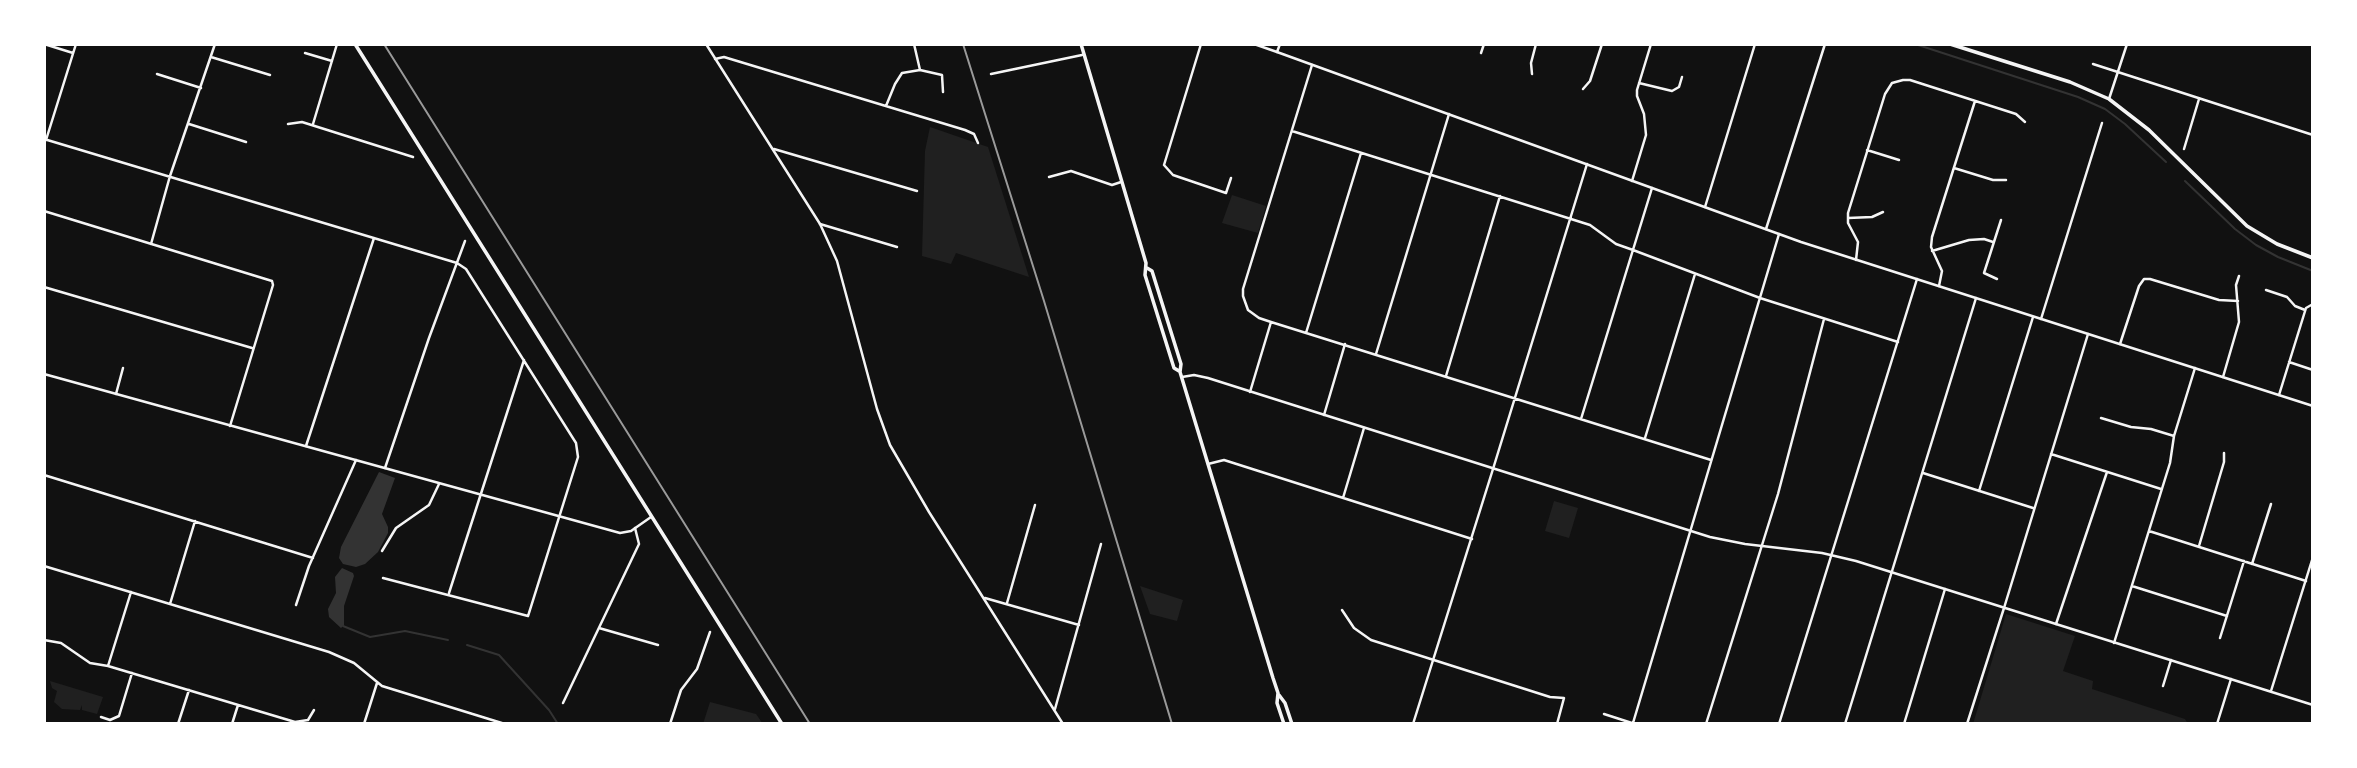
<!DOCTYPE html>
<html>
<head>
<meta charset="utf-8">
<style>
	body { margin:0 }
	#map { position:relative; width:2357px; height:768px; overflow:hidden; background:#111; font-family:"Zilla Slab",serif }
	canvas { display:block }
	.frame { position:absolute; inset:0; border:46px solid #fff; pointer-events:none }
</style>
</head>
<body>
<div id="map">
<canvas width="2357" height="768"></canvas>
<div class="frame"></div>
</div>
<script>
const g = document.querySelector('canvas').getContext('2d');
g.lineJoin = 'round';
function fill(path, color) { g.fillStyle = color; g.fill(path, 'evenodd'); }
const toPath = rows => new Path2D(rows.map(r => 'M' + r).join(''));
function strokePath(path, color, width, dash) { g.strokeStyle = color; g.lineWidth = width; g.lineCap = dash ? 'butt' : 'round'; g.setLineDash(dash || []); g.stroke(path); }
fill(toPath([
	[930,127,988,147,1029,277,956,253,951,264,922,256,925,151],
	[1232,195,1266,206,1258,233,1222,223],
	[1554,501,1578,508,1569,538,1545,531],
	[1140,586,1183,600,1177,621,1150,614],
	[2006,614,2075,636,2063,671,2093,681,2092,689,2185,719,2188,724,1973,724],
	[50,681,103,697,97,714,82,710,82,705,80,710,62,709,54,702,57,691,52,688],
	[710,702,756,714,763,724,703,724]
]), '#202020');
fill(toPath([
	[379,472,395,478,382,514,388,527,388,533,378,552,365,564,356,567,343,564,339,558,341,547],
	[342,568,353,573,354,576,344,606,344,625,341,628,329,617,328,609,336,593,335,577]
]), '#333');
strokePath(toPath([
	[1915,44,2078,97,2105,109,2125,124,2166,162],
	[2185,181,2235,229,2256,245,2278,257,2313,271],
	[343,626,370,637,405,631,448,640],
	[467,645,499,655,549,710,558,724]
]), '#333', 2);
strokePath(toPath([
	[44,44,73,53],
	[1201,44,1164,165,1173,175,1226,193,1231,178],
	[1254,44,1277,52],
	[305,53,332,61],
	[1481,53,1484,44],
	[211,57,270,75],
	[715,59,724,57,965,130,974,134,978,143],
	[2093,64,2313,135],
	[1312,65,1243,289,1243,296,1248,310,1259,318,1271,322,1711,460],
	[920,70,942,75,943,92],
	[157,74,201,88],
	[991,74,1082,55],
	[1532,74,1531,63,1536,44],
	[1639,83,1672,91,1679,87,1682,77],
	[1583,89,1590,81,1602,44],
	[2109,99,2127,44],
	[886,106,895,84,902,73,920,70,914,44],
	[189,124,246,142],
	[288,124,302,122,413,157],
	[313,124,337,44],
	[1292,131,1590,225,1616,244,1633,250,1760,298,1898,342],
	[44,139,457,263,466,269,576,443,578,457,528,616,383,578],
	[46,140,76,44],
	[774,149,917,191],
	[2184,149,2199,99],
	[1867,150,1899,160],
	[1954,168,1993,180,2006,180],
	[1049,177,1071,171,1112,185,1121,182],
	[1632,181,1646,135,1644,114,1637,96,1637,90,1651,44],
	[1705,207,1755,44],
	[44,211,272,281,273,285,230,426],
	[1848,218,1872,217,1883,212],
	[820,224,897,247],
	[1766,229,1825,44],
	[151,244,170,176,215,44],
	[1932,251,1969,240,1984,239,1993,242],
	[1856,260,1858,242,1848,223,1848,213,1885,94,1892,83,1903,80,1910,80,2016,114,2025,122],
	[1997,279,1984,273,2001,220],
	[1939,286,1942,271,1931,247,1932,237,1975,101],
	[44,287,252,348],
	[2266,290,2287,297,2295,306,2305,310],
	[2041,319,2102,123],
	[1306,333,1361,153],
	[2120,344,2139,286,2144,279,2150,279,2219,300,2238,301],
	[1376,354,1449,114],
	[2289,362,2313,370],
	[1446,376,1500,196],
	[2223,377,2239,322,2236,285,2239,276],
	[1250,392,1271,322],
	[116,394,123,368],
	[2279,395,2306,308,2313,304],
	[1324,415,1345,344],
	[2101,418,2131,427,2151,429,2174,436],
	[1581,419,1652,188],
	[1645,438,1695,274],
	[306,446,374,238],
	[2051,454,2161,489],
	[1208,464,1224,460,1472,539],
	[385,468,429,338,465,241],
	[1493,469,1587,164],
	[1923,473,2033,508],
	[44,475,313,558],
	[1979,491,2033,317],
	[1343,498,1364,428],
	[2149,531,2306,581],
	[2199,546,2224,462,2224,453],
	[382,551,396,528,429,505,439,484],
	[2252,564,2271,504],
	[44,566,329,652,354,663,382,686,505,724],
	[2132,586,2227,616],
	[449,593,524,360],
	[985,598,1079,625],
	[1007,603,1035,505],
	[170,604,195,521],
	[296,605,309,566,356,460],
	[2004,608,2088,334],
	[1342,610,1354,628,1371,640,1550,697,1564,698,1557,724],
	[2056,624,2107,472],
	[599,628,658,645],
	[2220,638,2244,561],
	[44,640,61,643,90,663,108,666,295,722,308,720,314,710],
	[2114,643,2170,463,2174,436,2195,368],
	[108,666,131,592],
	[2163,686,2171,660],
	[563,703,639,544,635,528],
	[1055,709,1101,544],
	[1604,714,1635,724],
	[101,717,110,720,119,716,132,673],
	[1633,723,1779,234],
	[178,724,189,690],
	[232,724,238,705],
	[364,724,377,683],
	[670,724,681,690,697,669,710,632],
	[1706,724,1778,494,1824,319],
	[1779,724,1917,279],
	[1845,724,1976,298],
	[1904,724,1945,589],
	[2217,724,2231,679]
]), '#f5f5f5', 2.5);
strokePath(toPath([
	[706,44,820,224,837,261,877,409,890,445,929,512,1063,724],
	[1280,44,1277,52,1801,242,2313,406],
	[44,374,620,533,631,531,651,517],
	[1182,377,1194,375,1208,378,1710,537,1745,544,1822,553,1856,561,2313,705],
	[2271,691,2313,557],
	[1413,724,1493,469],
	[1967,724,2004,608]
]), '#f5f5f5', 2.5);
strokePath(toPath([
	[355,44,782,724],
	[1950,44,2070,82,2109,99,2149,130,2247,226,2277,244,2313,258]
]), '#f5f5f5', 3.5);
strokePath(toPath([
	[1081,44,1146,263,1145,275,1174,368,1179,371],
	[1147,268,1152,271,1181,364,1180,372,1273,678,1278,693,1277,703,1284,724],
	[1279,695,1285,703,1292,724]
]), '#f5f5f5', 3.5);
strokePath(toPath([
	[384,44,810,724],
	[963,44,1044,301,1172,724]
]), '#9a9a9a', 2);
</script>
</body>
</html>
